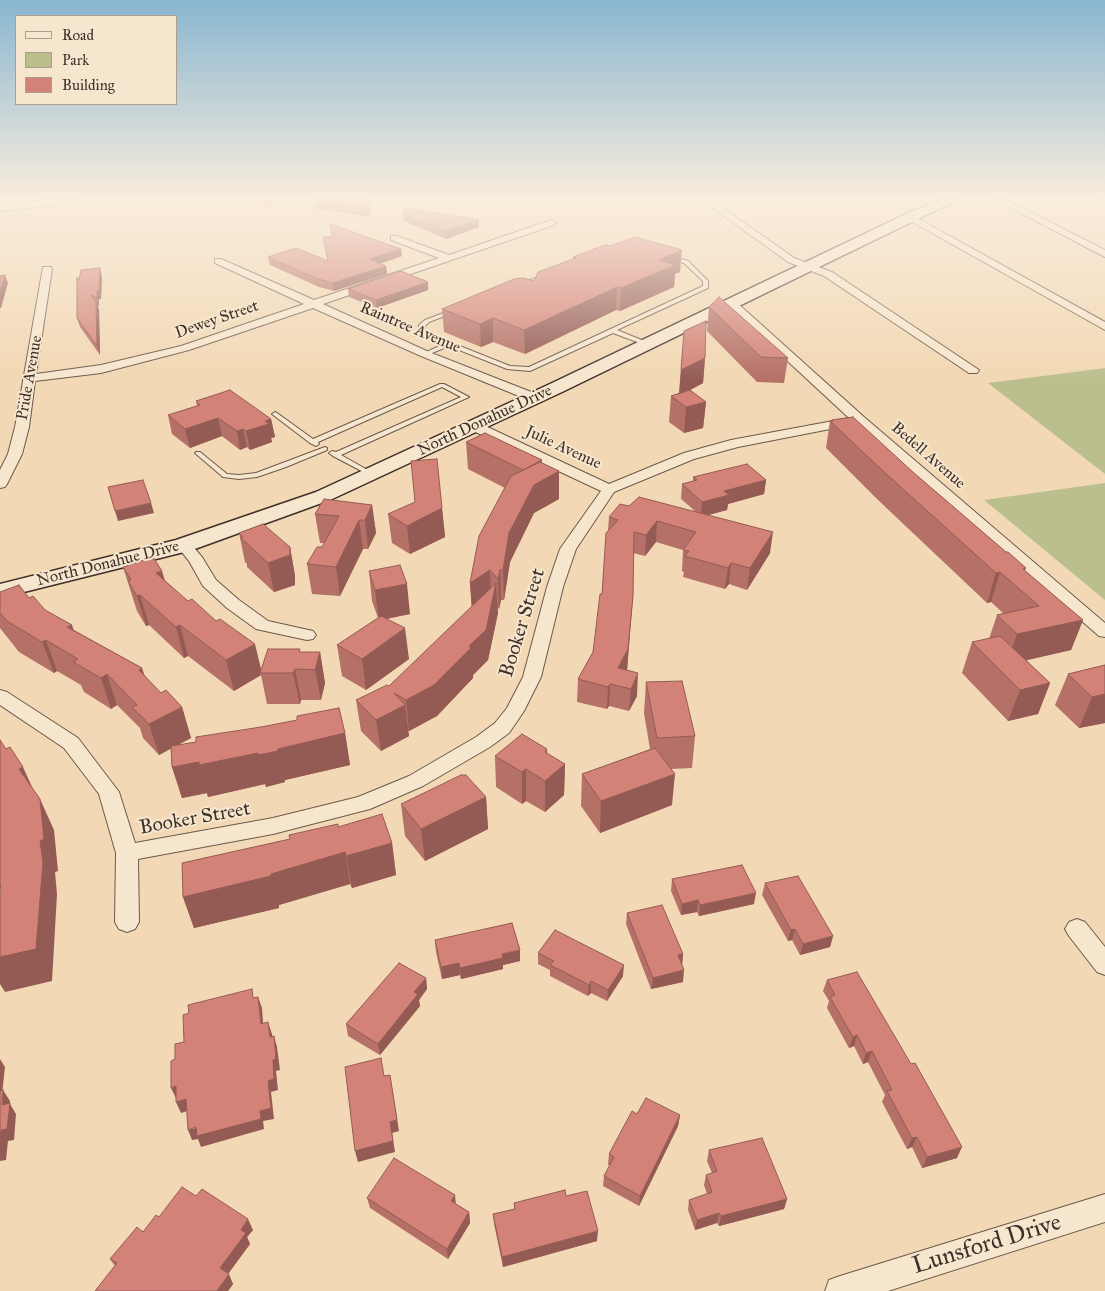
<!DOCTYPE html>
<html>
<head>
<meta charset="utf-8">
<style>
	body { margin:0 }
	#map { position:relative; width:1105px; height:1291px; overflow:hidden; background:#f2d8b4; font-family:"IM FELL Great Primer",serif }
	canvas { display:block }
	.legend { position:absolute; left:15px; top:15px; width:162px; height:90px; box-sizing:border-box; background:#f7e6ce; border:1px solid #ad9d8c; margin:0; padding:6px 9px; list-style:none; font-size:15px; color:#3e2f28 }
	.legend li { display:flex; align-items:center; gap:10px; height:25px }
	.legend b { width:25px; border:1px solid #ad9d8c }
</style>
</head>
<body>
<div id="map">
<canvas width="1105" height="1291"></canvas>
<ul class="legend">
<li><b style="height:6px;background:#f7e6ce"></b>Road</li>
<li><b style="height:14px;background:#babf8d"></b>Park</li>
<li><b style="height:14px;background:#d38278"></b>Building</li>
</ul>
</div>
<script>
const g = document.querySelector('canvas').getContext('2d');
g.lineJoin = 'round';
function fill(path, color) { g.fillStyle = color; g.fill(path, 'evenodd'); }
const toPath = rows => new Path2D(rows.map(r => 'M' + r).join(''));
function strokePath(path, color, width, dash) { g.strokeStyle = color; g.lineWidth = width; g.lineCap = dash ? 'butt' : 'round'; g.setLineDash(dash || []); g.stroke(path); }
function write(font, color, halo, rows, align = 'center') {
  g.font = font + ' "IM FELL Great Primer",serif'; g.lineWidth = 4; g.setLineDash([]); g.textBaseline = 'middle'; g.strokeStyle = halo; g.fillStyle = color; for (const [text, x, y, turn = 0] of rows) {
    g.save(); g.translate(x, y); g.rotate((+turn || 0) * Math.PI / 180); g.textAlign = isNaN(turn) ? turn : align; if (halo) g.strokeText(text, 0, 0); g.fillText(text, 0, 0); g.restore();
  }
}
fill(toPath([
	[1105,368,1105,474,988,383],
	[1105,483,1105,600,984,500]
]), '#babf8d');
const lane = toPath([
	[1096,200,1105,201,1105,204,1096,201,1096,200],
	[625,244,688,261,708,281,708,288,617,330,649,343,649,345,645,345,613,333,530,371,507,369,449,346,427,355,422,354,444,344,423,335,419,331,419,325,425,320,625,244],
	[627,247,684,263,703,281,703,286,529,367,510,366,427,333,424,330,425,326,429,322,627,247],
	[440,384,444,384,469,397,341,455,373,473,373,475,371,476,333,456,329,453,332,451,336,452,461,397,442,387,318,442,319,444,316,446,310,443,272,414,275,412,277,413,313,439,440,384],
	[325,447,327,448,327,450,286,467,257,477,239,479,223,477,195,453,196,452,200,452,227,474,239,475,256,473,325,447]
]);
const street = toPath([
	[50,200,79,200,75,203,0,211,0,205,50,200],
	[996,200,1007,200,1105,250,1105,257,996,200],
	[713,201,794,258,832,272,979,370,977,373,969,373,824,276,788,262,710,206,709,204,713,201],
	[910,214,1105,322,1105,330,907,219,906,217,910,214],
	[551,220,556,223,554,225,323,304,429,352,539,395,541,398,539,401,531,401,421,356,313,308,189,350,101,373,35,381,29,427,22,454,7,484,5,487,0,488,0,470,8,454,15,427,43,267,51,267,52,269,36,374,101,365,181,346,304,304,215,263,215,259,221,259,314,300,439,258,391,240,391,236,397,236,449,255,551,220],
	[731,300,735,301,864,417,1105,623,1105,637,1099,636,856,424,738,447,694,459,614,492,576,549,563,587,541,677,524,711,509,733,490,747,423,786,370,809,273,834,138,859,139,922,135,929,127,932,119,929,115,922,116,853,99,794,64,748,0,705,0,690,7,692,78,738,119,792,135,843,273,818,358,797,409,776,476,737,495,723,507,708,523,677,547,587,560,549,601,491,469,429,467,426,469,423,479,423,609,484,684,453,731,440,849,418,727,305,726,303,731,300],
	[184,540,189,542,202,557,216,580,239,600,268,621,313,631,316,635,313,639,307,640,256,629,227,608,203,586,189,561,176,545,179,542,184,540],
	[1077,919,1085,922,1105,947,1105,975,1097,972,1069,936,1065,929,1069,922,1077,919],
	[1105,1194,1105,1222,888,1291,825,1291,829,1280,840,1276,1105,1194]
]);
const secondary = toPath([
	[940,200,957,200,562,392,330,500,192,550,0,598,0,584,176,540,316,492,550,384,906,214,940,200]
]);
strokePath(lane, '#6b594b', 2);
strokePath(street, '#6b594b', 2);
strokePath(secondary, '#3e2f28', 3);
fill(lane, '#f7e6ce');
fill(street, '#f7e6ce');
fill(secondary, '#f7e6ce');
fill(toPath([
	[248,200,271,200,272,206],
	[313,200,370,210,371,217,314,208],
	[403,214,479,227,446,239,404,221],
	[330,224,401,249,402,256,380,264,386,266,387,274,334,291,319,287,270,265,268,257,328,260,323,237,332,236],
	[573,257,680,272,675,274,674,287,620,311,616,310,525,354,493,342,481,347,444,332,442,309,534,281,573,259],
	[102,276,101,299,99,299,99,306,98,306,99,310,100,355,80,327,77,318,79,280],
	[348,289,428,290,377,308,349,297],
	[709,307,788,358,784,383,757,382,707,331],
	[684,331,705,358,703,383,690,390,706,402,703,428,684,433,669,422,671,396,679,393],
	[196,401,271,419,275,437,271,438,272,442,250,450,247,447,240,450,222,436,190,448,172,434,168,415,197,406],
	[832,420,914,473,1006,552,1026,568,1025,571,1083,620,1071,650,1026,660,1050,683,1038,714,1008,721,962,673,972,642,989,639,997,615,1003,613,991,602,987,603,877,499,826,448,830,421,831,421],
	[466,442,542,463,559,499,534,513,510,562,504,600,501,600,499,609,497,607,498,613,488,660,473,675,473,678,437,716,409,731,408,731,409,736,381,751,361,731,356,700,389,686,472,607,470,583,505,488,468,469],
	[693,477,766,480,764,494,728,504,727,510,708,515,770,553,747,590,729,584,725,589,683,577,684,572,682,571,683,550,656,542,645,556,633,553,633,596,627,671,637,696,629,711,609,706,607,709,577,702,578,679,593,652,602,594,608,530,609,517,629,506,695,511,681,499,682,484,693,481],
	[372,505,376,533,368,549,363,549,340,596,312,594,307,564,322,547,324,543,320,543,315,514],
	[442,508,445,537,410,554,392,543,388,514],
	[239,533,290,547,295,576,295,585,274,592,247,567,247,564,245,562],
	[123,567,165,581,261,671,300,652,320,652,325,683,321,700,301,700,300,704,267,704,261,675,234,691,188,656,184,658,149,625,146,626,137,611],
	[369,571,410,614,387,619,409,659,366,690,342,676,337,645,378,618,372,601],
	[0,592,29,598,74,630,142,668,144,675,161,693,182,707,191,738,177,745,345,733,350,765,285,780,285,782,266,787,265,784,208,797,207,793,182,798,172,767,171,748,159,755,143,738,140,728,117,705,111,709,84,692,81,685,57,671,54,673,19,652,0,628],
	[1105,665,1105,723,1079,728,1055,705,1068,674],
	[646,682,695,736,692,768,671,769,672,805,600,833,581,806,582,774,650,749,644,713],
	[495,756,565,764,564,795,545,812,526,801,522,804,496,787],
	[486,797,488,829,425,861,405,836,401,804],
	[338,827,392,843,396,875,352,888,350,884,279,905,279,908,194,928,183,897],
	[672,879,754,904,699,916,697,912,681,915,671,891],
	[765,883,833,936,830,947,800,955,792,940,788,941,762,895],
	[627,913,683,954,682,965,683,982,651,989,626,924],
	[435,940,520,961,503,965,503,969,461,979,460,975,442,979,436,952],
	[538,953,623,976,607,1001,591,993,588,996,550,976,550,970,538,964],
	[426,978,427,989,419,1000,420,1006,380,1055,348,1036,346,1024],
	[827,980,957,1158,922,1168,912,1147,907,1149,882,1102,885,1095,868,1062,863,1064,854,1046,849,1048,827,1008,829,1001,823,991],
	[637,1114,680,1115,678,1126,639,1206,603,1186,604,1176,610,1165,608,1165,609,1154],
	[709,1150,787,1199,784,1209,719,1226,717,1223,695,1230,688,1210,689,1200,707,1194,704,1185,706,1175,712,1173,707,1161],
	[367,1198,456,1204,469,1212,470,1223,448,1259,370,1208],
	[514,1203,597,1241,503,1267,494,1224,493,1214,514,1209],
	[159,1217,253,1230,247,1237,250,1244,228,1274,233,1284,228,1291,95,1291,115,1266,110,1259,143,1232]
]), '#b57067');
fill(toPath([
	[0,200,28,200,0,203],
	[479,220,479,227,446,239,445,231],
	[401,249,402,256,370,267,369,259],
	[682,250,680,272,675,274,674,287,620,311,621,288,659,260],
	[386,266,387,274,334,291,333,283],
	[100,268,102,276,101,299,99,299,99,306,97,298],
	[5,275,8,283,1,308,0,308,0,293],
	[428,282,428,290,377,308,376,300],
	[617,287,616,310,525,354,524,330],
	[96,302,99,310,100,355,97,346],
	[493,318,493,342,481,347,480,324],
	[705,358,703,383,679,396,681,370],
	[706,402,703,428,684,433,686,407],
	[218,418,222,436,190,448,185,429],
	[271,419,275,437,271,438,272,442,250,450,246,431,265,421],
	[243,429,247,447,240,450,237,431],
	[542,460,542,480,559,471,559,499,534,513,510,562,504,600,503,570,509,533,523,498,523,470],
	[766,480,764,494,728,504,727,510,701,517,702,502,724,491],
	[151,503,154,513,118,521,115,511],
	[372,505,376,533,368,549,365,520],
	[442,508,445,537,410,554,407,526],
	[359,520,363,549,340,596,336,567],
	[657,521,656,542,645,556,646,535],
	[773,532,770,553,747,590,750,568],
	[290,547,295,576,295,585,274,592,268,563],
	[731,563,729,584,725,589,728,568],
	[490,570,491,599,472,613,470,583],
	[500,570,501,600,499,609,498,579],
	[162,571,171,600,156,573],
	[1000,572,991,602,987,603,996,573],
	[496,583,498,613,488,660,473,675,473,678,437,716,409,731,406,700,469,646],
	[407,584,410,614,379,620,375,590],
	[140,595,149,625,146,626,137,596],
	[633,596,631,617,627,671,618,668],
	[1083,620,1071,650,1006,665,1017,634],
	[72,625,82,655,67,627],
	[180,625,188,656,184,658,176,627],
	[405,628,409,659,366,690,362,659],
	[46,640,57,671,54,673,42,642],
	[255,644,262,673,260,673,261,675,234,691,226,660],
	[320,652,325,683,321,700,315,670],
	[142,668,152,699,139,670],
	[295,669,301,700,300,704,293,673],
	[638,673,637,696,629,711,631,689],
	[107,674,117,705,111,709,101,678],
	[1050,683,1038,714,1008,721,1020,690],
	[610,684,609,706,607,709,608,687],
	[1105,694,1105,723,1079,728,1092,697],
	[405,705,409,736,381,751,376,720],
	[182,707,191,738,159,755,149,724],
	[345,733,350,765,285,780,285,782,266,787,265,784,208,797,207,793,182,798,172,767,199,762,278,749],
	[547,749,548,778,565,764,564,795,545,812,545,752],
	[23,767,37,798,19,769],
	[526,769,526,801,522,804,522,772],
	[675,774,672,805,600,833,601,801],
	[486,797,488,829,425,861,421,829],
	[40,799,54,830,58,871,55,872,57,894,52,981,5,992,0,984,0,957,40,841],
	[392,843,396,875,352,888,346,856],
	[345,852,350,884,279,905,279,908,194,928,183,897,271,874],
	[756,893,754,904,699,916,700,905],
	[698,900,697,912,681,915,682,904],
	[795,929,792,940,788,941,791,930],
	[833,936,830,947,800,955,803,944],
	[520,950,520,961,503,965,503,969,461,979,460,968,502,954],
	[683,954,682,965,678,955],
	[459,963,460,975,442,979,441,967],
	[624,965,623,976,607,1001,608,990],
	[684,970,683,982,651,989,653,978],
	[426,978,427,989,419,1000,420,1006,380,1055,378,1044,414,992],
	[591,981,591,993,588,996,589,985],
	[258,997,262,1008,264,1036,261,1024],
	[268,1022,272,1034,273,1048,270,1037],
	[857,1035,854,1046,849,1048,853,1037],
	[274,1036,277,1047,280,1070,276,1071,278,1090,271,1092,274,1119,263,1121,264,1129,201,1147,198,1139,192,1140,188,1130,260,1111,268,1081,273,1060],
	[872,1051,868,1062,863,1064,866,1053],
	[0,1059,5,1067,1,1103,0,1102],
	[390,1075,399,1131,392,1133,395,1152,358,1162,355,1151,390,1122],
	[176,1086,176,1098,171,1088],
	[3,1090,10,1101,10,1104,16,1114,14,1140,8,1141,6,1160,0,1161,0,1139],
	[186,1099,191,1110,181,1113,176,1102],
	[680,1115,678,1126,639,1206,640,1196],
	[917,1137,912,1147,907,1149,912,1138],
	[962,1147,957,1158,922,1168,927,1157],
	[455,1195,456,1206,451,1201],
	[787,1199,784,1209,719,1226,721,1216],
	[469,1212,470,1223,448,1259,447,1249],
	[719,1213,717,1223,695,1230,697,1220],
	[248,1219,253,1230,247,1237,250,1244,225,1278,220,1268,241,1230],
	[598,1231,597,1241,503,1267,502,1257],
	[229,1274,233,1284,228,1291,217,1291]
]), '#945b54');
const building = toPath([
	[313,200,368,200,370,210,313,200],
	[405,208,479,220,445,231,403,214,405,208],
	[330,224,401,249,369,259,386,266,333,283,318,279,268,257,296,248,328,261,323,237,333,236,330,224],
	[635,237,682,250,659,260,675,265,621,288,617,287,524,330,493,318,480,324,442,309,514,279,524,278,534,281,538,272,576,258,573,257,605,245,610,246,635,237],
	[100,268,99,291,97,291,97,298,91,295,96,302,97,346,77,318,77,277,79,280,81,270,100,268],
	[401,271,428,282,376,300,348,289,401,271],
	[5,275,0,293,0,276,5,275],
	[719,297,788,358,761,357,709,307,719,297],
	[706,321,705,358,681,370,684,331,706,321],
	[230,390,271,419,265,421,269,424,246,431,243,429,237,431,218,418,185,429,168,415,200,405,196,401,230,390],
	[690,390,706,402,686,407,671,396,690,390],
	[853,417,914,473,1006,552,1008,552,1026,568,1023,569,1083,620,1017,634,997,615,1039,606,1000,572,996,573,883,471,830,421,833,421,832,420,853,417],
	[485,433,542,460,523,470,466,442,485,433],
	[437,459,442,508,407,526,388,514,415,502,411,461,437,459],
	[540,462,559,471,534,485,509,533,503,570,500,570,498,579,490,570,470,583,479,536,511,476,540,462],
	[747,464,766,480,724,491,729,495,702,502,682,484,697,480,693,477,747,464],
	[143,480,151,503,115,511,108,487,143,480],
	[639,497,773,532,750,568,731,563,728,568,685,556,689,551,683,550,696,532,657,521,646,535,634,532,633,596,628,649,618,668,638,673,631,689,610,684,608,687,578,679,593,652,600,594,602,594,606,533,618,520,609,517,620,504,629,506,639,497],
	[324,499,372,505,365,520,359,520,336,567,307,564,317,547,322,547,339,516,315,514,324,499],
	[263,524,290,547,290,555,268,563,241,538,243,537,239,533,263,524],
	[153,557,162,571,156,573,188,601,192,599,216,621,220,619,255,644,226,660,180,625,176,627,140,595,137,596,128,581,131,580,123,567,153,557],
	[400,565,407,584,375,590,369,571,400,565],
	[496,583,486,630,469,646,471,648,434,685,406,700,394,693,405,705,376,720,356,700,387,685,389,686,496,583],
	[19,585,29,598,33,596,45,610,72,625,67,627,142,668,139,670,161,693,166,690,182,707,149,724,132,707,137,705,107,674,101,678,73,662,78,659,46,640,42,642,7,621,0,613,0,592,19,585],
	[381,616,405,628,362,659,337,645,381,616],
	[1000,636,1050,683,1020,690,972,642,1000,636],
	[268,649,300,649,299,652,320,652,315,670,295,669,293,673,260,673,268,649],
	[1105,665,1105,694,1092,697,1068,674,1105,665],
	[682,681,695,736,657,738,646,682,682,681],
	[339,708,345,733,278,749,278,751,258,755,258,753,199,765,199,762,172,767,171,746,196,742,196,737,261,727,297,720,297,716,339,708],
	[522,734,547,749,545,752,565,764,545,781,526,769,522,772,495,756,522,734],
	[0,740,6,749,10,747,23,767,19,769,40,799,44,839,40,841,43,862,36,949,0,957,0,892,1,891,0,882,0,740],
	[655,748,675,774,601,801,582,774,655,748],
	[461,775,466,775,486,797,421,829,401,804,461,775],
	[382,814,392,843,346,856,345,852,271,874,271,876,183,897,182,863,290,839,289,835,338,824,338,827,382,814],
	[742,865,756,893,700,905,698,900,682,904,672,879,742,865],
	[798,876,833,936,803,944,795,929,791,930,765,883,798,876],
	[662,905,683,954,678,955,684,970,653,978,627,913,662,905],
	[512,923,520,950,502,954,503,958,460,968,459,963,441,967,435,940,512,923],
	[555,930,624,965,608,990,591,981,589,985,568,974,550,965,554,961,538,953,555,930],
	[399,963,426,978,414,992,418,994,378,1044,346,1024,399,963],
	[857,972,911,1064,915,1063,962,1147,927,1157,917,1137,912,1138,887,1091,892,1090,872,1051,866,1053,857,1035,853,1037,830,997,835,995,827,980,857,972],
	[252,989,253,998,258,997,261,1024,268,1022,270,1037,274,1036,276,1059,273,1060,274,1079,268,1081,271,1108,260,1111,261,1119,197,1136,196,1127,188,1130,186,1099,176,1102,176,1086,171,1088,171,1061,175,1059,175,1044,184,1042,183,1015,189,1013,188,1005,252,989],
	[381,1058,384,1076,390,1075,397,1120,390,1122,393,1141,355,1151,345,1067,381,1058],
	[3,1090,2,1105,10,1103,7,1129,1,1130,0,1139,0,1091,3,1090],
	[646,1098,680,1115,640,1196,604,1176,614,1157,609,1154,632,1111,637,1114,646,1098],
	[762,1138,787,1199,721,1216,719,1213,697,1220,689,1200,712,1192,706,1175,717,1171,709,1150,762,1138],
	[394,1158,455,1195,451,1201,469,1212,447,1249,367,1198,394,1158],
	[182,1187,196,1196,202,1189,248,1219,241,1230,246,1233,220,1268,229,1274,217,1291,95,1291,117,1263,110,1259,137,1227,143,1232,156,1215,159,1217,182,1187],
	[565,1190,566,1196,587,1191,598,1231,502,1257,493,1214,515,1209,514,1203,565,1190]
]);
fill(building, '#d38278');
strokePath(building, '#945b54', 1);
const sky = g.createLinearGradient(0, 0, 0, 381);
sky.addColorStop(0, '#89b6d0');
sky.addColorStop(0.52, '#f9eddd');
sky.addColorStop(1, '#f9eddd00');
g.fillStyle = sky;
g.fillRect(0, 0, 1105, 381);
write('16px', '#3e2f28', '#f7e6ce', [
	["Dewey Street",217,320,-19],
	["Raintree Avenue",410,328,23],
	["Pride Avenue",30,378,-80],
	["North Donahue Drive",485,421,-25],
	["Julie Avenue",563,448,25],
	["Bedell Avenue",928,456,41],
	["North Donahue Drive",108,564,-14]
]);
write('20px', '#3e2f28', '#f7e6ce', [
	["Booker Street",523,623,-73],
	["Booker Street",195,819,-10]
]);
write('24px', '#3e2f28', '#f7e6ce', [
	["Lunsford Drive",987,1245,-17]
]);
</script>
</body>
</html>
